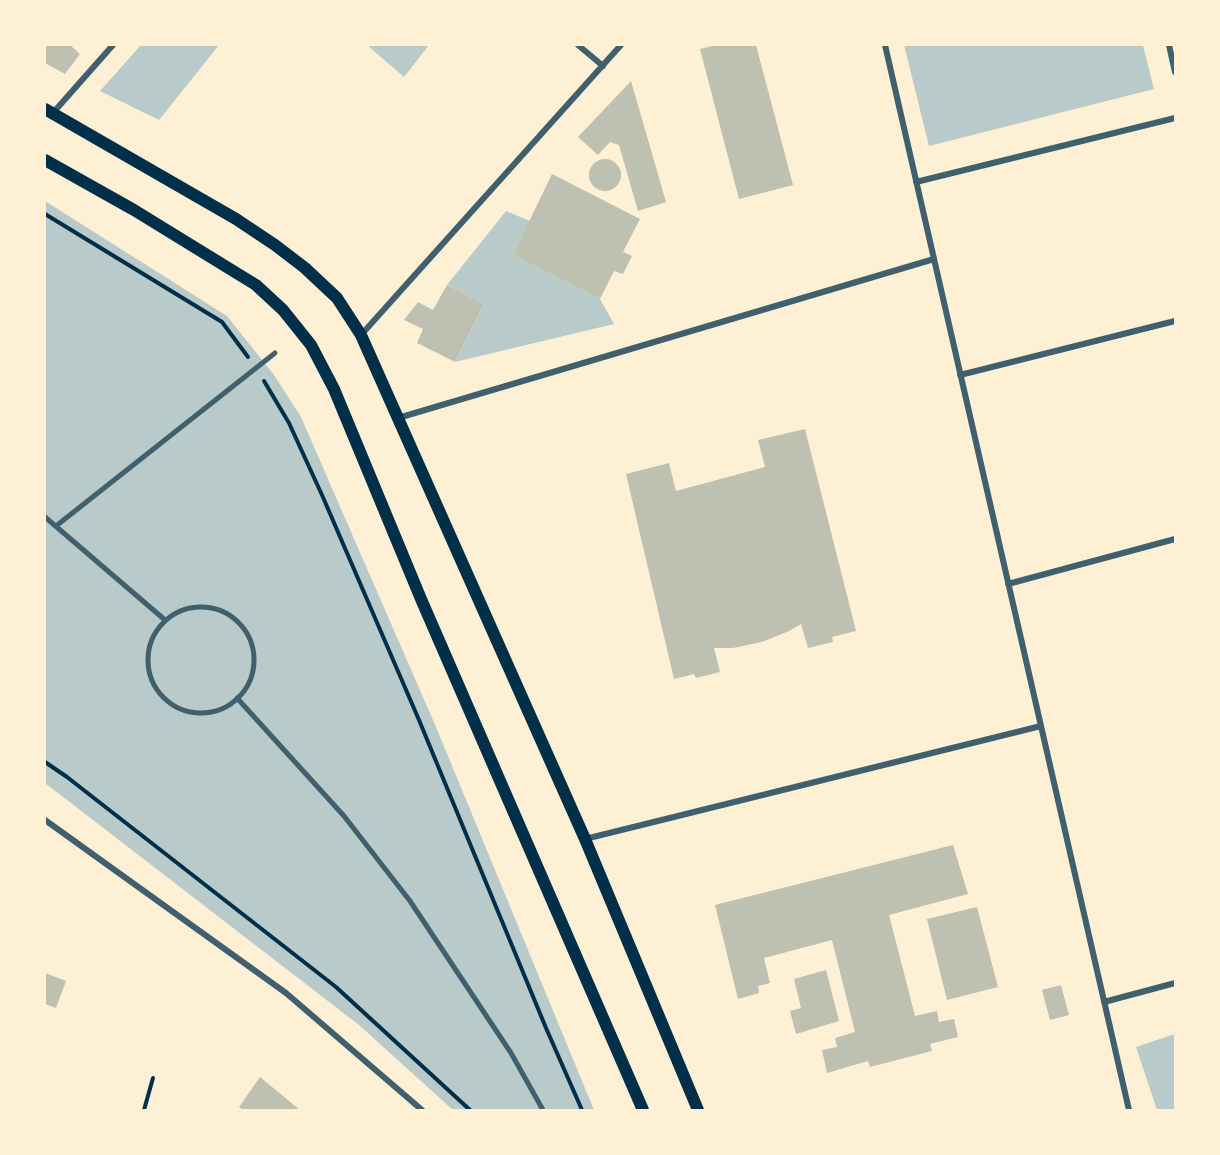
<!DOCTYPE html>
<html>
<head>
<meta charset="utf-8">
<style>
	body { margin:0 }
	#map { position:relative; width:1220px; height:1155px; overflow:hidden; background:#fdf0d5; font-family:Montserrat,sans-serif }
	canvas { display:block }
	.frame { position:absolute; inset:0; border:46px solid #fdf0d5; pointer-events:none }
</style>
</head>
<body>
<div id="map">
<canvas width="1220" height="1155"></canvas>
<div class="frame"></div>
</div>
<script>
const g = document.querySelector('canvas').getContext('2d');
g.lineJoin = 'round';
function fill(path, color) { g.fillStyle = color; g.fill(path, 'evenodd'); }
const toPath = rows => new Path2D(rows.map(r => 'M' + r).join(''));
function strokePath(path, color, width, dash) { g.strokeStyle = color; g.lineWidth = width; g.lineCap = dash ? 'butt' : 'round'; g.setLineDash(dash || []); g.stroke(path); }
fill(toPath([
	[141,45,219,45,159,120,100,91],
	[367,45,429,45,404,77],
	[904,45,1143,45,1154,89,929,146],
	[45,201,227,316,274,375,301,417,436,727,594,1110,453,1110,359,1025,45,783],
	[506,211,530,221,513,255,600,299,614,324,455,362,484,304,447,285],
	[1175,1034,1175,1110,1157,1110,1136,1047]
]), '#b9caca');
fill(toPath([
	[45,45,70,45,80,54,65,74,45,63],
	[716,45,756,45,793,185,739,199,700,49],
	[631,81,666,202,638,211,619,145,610,142,598,155,578,137],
	'589 175a16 16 0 1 1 32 0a16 16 0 1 1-32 0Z',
	[552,174,640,219,623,252,632,256,623,274,614,271,600,299,513,255],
	[447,285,484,304,455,362,417,343,423,329,404,320,418,302,433,310],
	[805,429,856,631,832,637,833,642,808,648,801,624,789,631,762,642,733,648,714,648,720,672,696,678,694,674,674,679,626,474,669,463,676,491,765,467,758,440],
	[953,845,968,894,889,915,915,1016,937,1011,939,1022,954,1019,958,1037,930,1044,932,1051,870,1067,868,1061,827,1073,822,1050,837,1047,835,1038,855,1032,832,940,764,958,770,983,758,986,759,993,738,999,715,905],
	[977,907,998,987,947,1000,927,919],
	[826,970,839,1021,796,1034,790,1011,801,1008,794,979],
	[45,973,66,981,56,1008,45,1004],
	[1061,985,1069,1015,1050,1020,1042,990],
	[260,1077,300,1110,243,1110,239,1107]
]), '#bec0b2');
strokePath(toPath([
	[45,214,222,322,248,357],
	[264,381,289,423,322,495,419,720,546,1028,582,1110],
	[45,762,67,777,336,987,470,1110],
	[144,1110,153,1078]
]), '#003049', 4);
strokePath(toPath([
	[45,517,165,620],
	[56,526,275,353],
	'148 660a53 53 0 1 1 106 0a53 53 0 1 1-106 0Z',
	[237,698,344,816,410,901,511,1053,543,1110]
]), '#3f606c', 5);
strokePath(toPath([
	[578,45,603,66],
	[885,45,1129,1110],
	[1169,45,1175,72],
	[52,114,113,45],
	[916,182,1175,118],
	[361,335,621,45],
	[960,375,1175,321],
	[398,418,934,259],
	[1008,584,1175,539],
	[45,820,286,993,422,1110],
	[585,839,1041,726],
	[1104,1002,1175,983]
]), '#3f606c', 6);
strokePath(toPath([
	[45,109,236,219,275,245,305,268,337,298,361,335,585,839,698,1110],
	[45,160,134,210,256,285,283,310,311,345,334,389,421,599,643,1110]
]), '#003049', 12);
</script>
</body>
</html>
